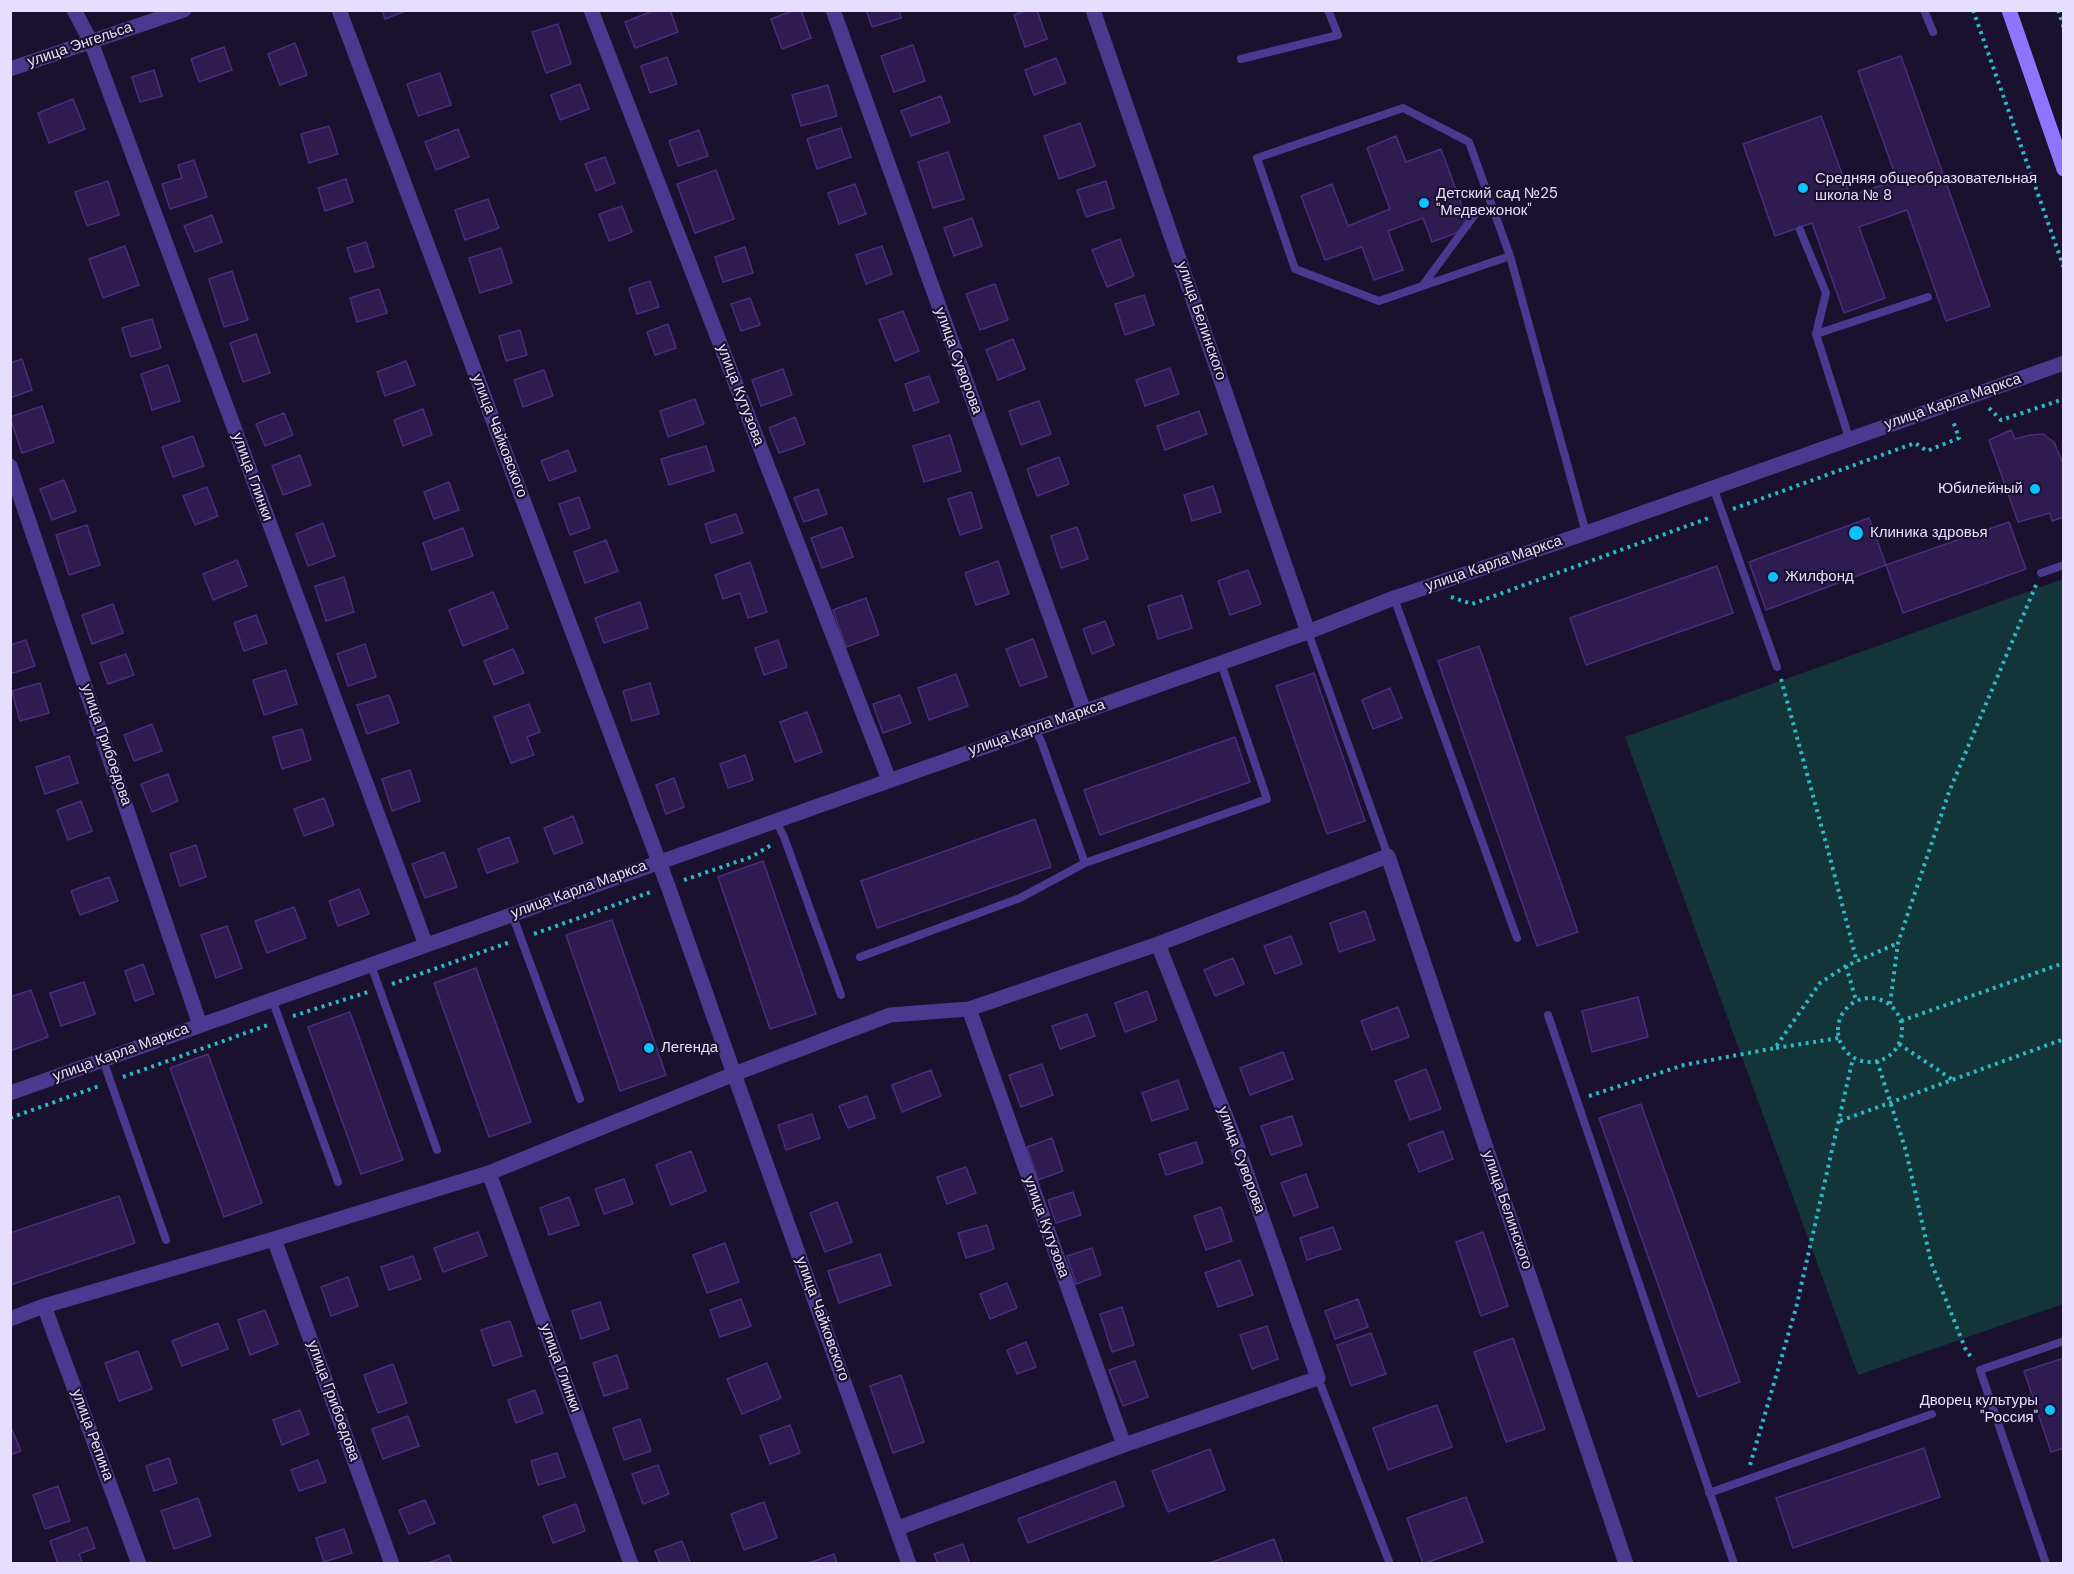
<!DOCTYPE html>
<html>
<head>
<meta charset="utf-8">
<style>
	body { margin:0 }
	#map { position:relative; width:2074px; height:1574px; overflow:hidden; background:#1a112e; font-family:"DM Sans",sans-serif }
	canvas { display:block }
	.frame { position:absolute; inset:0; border:12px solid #e7deff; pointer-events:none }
</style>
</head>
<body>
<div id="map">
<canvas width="2074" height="1574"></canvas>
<div class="frame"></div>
</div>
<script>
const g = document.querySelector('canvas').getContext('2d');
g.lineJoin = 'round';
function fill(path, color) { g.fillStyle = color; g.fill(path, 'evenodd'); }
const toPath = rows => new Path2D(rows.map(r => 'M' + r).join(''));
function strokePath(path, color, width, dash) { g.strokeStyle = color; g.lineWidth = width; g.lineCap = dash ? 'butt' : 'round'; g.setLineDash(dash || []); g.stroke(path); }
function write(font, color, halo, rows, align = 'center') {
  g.font = font + ' "DM Sans",sans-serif'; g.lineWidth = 4.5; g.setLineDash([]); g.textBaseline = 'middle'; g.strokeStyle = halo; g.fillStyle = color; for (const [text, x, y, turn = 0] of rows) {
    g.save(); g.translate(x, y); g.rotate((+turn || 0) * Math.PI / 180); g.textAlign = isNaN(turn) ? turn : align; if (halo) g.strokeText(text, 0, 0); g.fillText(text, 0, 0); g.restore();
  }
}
fill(toPath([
	[2063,579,2063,1304,1858,1375,1625,737]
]), '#133438');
const building = toPath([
	[382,10,408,10,385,19,382,10],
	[655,10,670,10,678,32,635,48,625,22,655,10],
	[795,10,801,10,811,38,782,49,771,19,795,10],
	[866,10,899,10,901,18,872,27,866,10],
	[1027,10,1037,10,1047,39,1025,47,1014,15,1027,10],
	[558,24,571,64,546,73,532,32,558,24],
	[295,43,307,75,280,85,268,54,295,43],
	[913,45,925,81,894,92,881,56,913,45],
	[224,47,232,70,199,82,191,59,224,47],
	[1901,56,1990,306,1946,321,1907,210,1859,227,1885,298,1844,313,1812,223,1775,236,1743,144,1821,116,1850,196,1897,180,1858,71,1901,56],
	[667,57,677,84,650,93,641,66,667,57],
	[1056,58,1066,83,1034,95,1025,70,1056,58],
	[154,70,162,96,140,102,132,77,154,70],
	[440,73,451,105,418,116,407,84,440,73],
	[580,84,589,109,560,120,551,95,580,84],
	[828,85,837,116,801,126,792,95,828,85],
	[941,96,950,122,911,136,901,111,941,96],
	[73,99,85,129,49,143,38,113,73,99],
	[1080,123,1095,166,1059,179,1044,136,1080,123],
	[329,126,338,154,309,163,301,134,329,126],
	[841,128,851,157,817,169,807,139,841,128],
	[458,129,469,157,436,170,425,142,458,129],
	[699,130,708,156,678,166,669,141,699,130],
	[1396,136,1406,162,1441,149,1470,228,1432,242,1423,218,1388,231,1403,270,1374,280,1362,247,1325,260,1301,196,1332,184,1348,226,1390,209,1367,148,1396,136],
	[948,152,964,199,933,208,918,162,948,152],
	[605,157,615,183,596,191,585,164,605,157],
	[194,160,207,197,170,209,162,184,182,178,178,165,194,160],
	[716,170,734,219,695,233,677,184,716,170],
	[346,179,353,202,325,211,318,188,346,179],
	[108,181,119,215,87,226,75,192,108,181],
	[1106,181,1114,208,1086,217,1077,190,1106,181],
	[855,184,866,214,839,224,828,193,855,184],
	[488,199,499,228,465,240,455,210,488,199],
	[622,206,632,232,609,241,599,214,622,206],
	[212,215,222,242,195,252,184,226,212,215],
	[972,218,982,246,954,256,944,228,972,218],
	[1120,239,1134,276,1107,287,1092,250,1120,239],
	[366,242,374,267,355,272,347,248,366,242],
	[125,246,139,285,103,298,89,259,125,246],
	[882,246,892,274,866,284,856,255,882,246],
	[745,247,753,273,723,282,715,257,745,247],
	[501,248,512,283,480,293,469,258,501,248],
	[232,271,248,320,224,327,209,279,232,271],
	[650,281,659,307,637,314,629,288,650,281],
	[995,284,1008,320,980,330,966,294,995,284],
	[379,289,387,313,357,322,350,298,379,289],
	[1144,295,1154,325,1125,335,1115,304,1144,295],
	[750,298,760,325,741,331,731,304,750,298],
	[903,311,919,351,895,361,879,320,903,311],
	[152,319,161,348,131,357,122,328,152,319],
	[668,324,676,348,655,355,647,332,668,324],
	[520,330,527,355,506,361,499,336,520,330],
	[256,334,270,373,243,382,230,343,256,334],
	[1013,339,1025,369,998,380,986,350,1013,339],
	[22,359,32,390,10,398,10,363,22,359],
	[406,361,415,385,385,396,377,372,406,361],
	[168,365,180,401,152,410,141,374,168,365],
	[1170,368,1179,394,1145,406,1136,380,1170,368],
	[783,369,792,395,761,406,752,380,783,369],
	[544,370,553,396,523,407,514,380,544,370],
	[929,376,939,402,914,411,905,384,929,376],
	[695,399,704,424,668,437,660,411,695,399],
	[1039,401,1051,434,1021,445,1009,411,1039,401],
	[42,406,54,442,22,453,10,417,42,406],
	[423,409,432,435,403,446,394,420,423,409],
	[1199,411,1207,434,1165,450,1157,426,1199,411],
	[284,413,293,435,265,446,256,424,284,413],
	[795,417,805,444,779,453,769,428,795,417],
	[2011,430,2015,439,2030,435,2043,434,2054,442,2064,466,2064,517,2052,521,2050,513,2018,522,1989,440,2011,430],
	[950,435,961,471,924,482,913,446,950,435],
	[193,436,204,466,173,477,162,447,193,436],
	[706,446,714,471,669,485,661,459,706,446],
	[568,450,576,471,549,481,541,461,568,450],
	[300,455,311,485,283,495,272,466,300,455],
	[1059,457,1069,484,1037,496,1027,469,1059,457],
	[64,480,76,511,52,520,40,489,64,480],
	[449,482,459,510,434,519,424,492,449,482],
	[1213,486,1221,512,1192,521,1184,495,1213,486],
	[207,487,218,516,195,525,183,496,207,487],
	[818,489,827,514,804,522,794,498,818,489],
	[971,492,982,528,960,535,948,499,971,492],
	[579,497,590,528,570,535,559,504,579,497],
	[736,514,743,533,711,543,705,524,736,514],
	[1869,518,1886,565,1766,610,1749,562,1869,518],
	[2009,522,2026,569,1903,613,1886,565,2009,522],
	[323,523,335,556,308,566,296,534,323,523],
	[87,525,100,565,69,575,56,535,87,525],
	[842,527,853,557,822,568,811,538,842,527],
	[1077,527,1088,559,1061,568,1051,536,1077,527],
	[463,528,473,556,432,570,423,543,463,528],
	[606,540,618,571,585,583,574,552,606,540],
	[237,560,247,586,213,600,203,574,237,560],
	[998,561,1009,594,976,605,965,573,998,561],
	[750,562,767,612,748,618,740,593,723,599,715,575,750,562],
	[1717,566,1733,613,1586,665,1570,618,1717,566],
	[1248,570,1261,604,1230,615,1218,581,1248,570],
	[344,577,354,612,326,621,315,586,344,577],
	[493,592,508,628,463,646,449,610,493,592],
	[1182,595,1192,628,1158,639,1148,606,1182,595],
	[866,598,879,635,846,647,833,610,866,598],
	[640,602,648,628,604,643,595,618,640,602],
	[113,604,123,633,92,644,82,615,113,604],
	[256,615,267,643,244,651,234,623,256,615],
	[1105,621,1114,645,1092,654,1083,629,1105,621],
	[1033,639,1047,677,1020,686,1006,649,1033,639],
	[26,640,35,666,10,674,10,645,26,640],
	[778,640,787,667,764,675,755,648,778,640],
	[365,644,376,677,348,686,337,654,365,644],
	[1479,646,1578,932,1537,946,1438,661,1479,646],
	[513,649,524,673,494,685,484,661,513,649],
	[126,654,134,675,108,684,100,663,126,654],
	[286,670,297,704,264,715,253,680,286,670],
	[1314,673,1365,821,1327,834,1276,686,1314,673],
	[956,674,968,706,929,720,918,688,956,674],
	[40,683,49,713,20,721,12,691,40,683],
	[650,683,659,714,632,721,623,691,650,683],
	[1390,688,1402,718,1373,729,1362,700,1390,688],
	[389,695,399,723,367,734,357,705,389,695],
	[900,695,911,723,883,733,873,704,900,695],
	[529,704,540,732,527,737,534,755,511,763,494,717,529,704],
	[807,712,822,752,795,762,780,722,807,712],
	[152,724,162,751,134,761,124,735,152,724],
	[302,729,311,760,282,769,273,737,302,729],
	[1235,737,1250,782,1100,835,1084,790,1235,737],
	[745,755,753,780,728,788,720,764,745,755],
	[69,756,78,783,45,794,36,767,69,756],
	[410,770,420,801,392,811,382,779,410,770],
	[168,774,178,801,152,812,141,784,168,774],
	[674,778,684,807,666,814,656,785,674,778],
	[324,798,334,825,304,836,294,809,324,798],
	[81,801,92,831,68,840,57,810,81,801],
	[573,816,583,843,554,854,544,828,573,816],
	[1035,819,1051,867,877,928,861,881,1035,819],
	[509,837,518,862,487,873,478,849,509,837],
	[196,845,206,877,180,886,170,854,196,845],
	[444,852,457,887,425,898,412,864,444,852],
	[763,861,816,1014,770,1029,718,877,763,861],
	[109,877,118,901,80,915,71,891,109,877],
	[359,889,369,914,338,926,329,901,359,889],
	[294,907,306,938,267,953,255,921,294,907],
	[1365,911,1375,940,1339,952,1330,923,1365,911],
	[612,920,666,1075,620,1091,566,935,612,920],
	[227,926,242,968,216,978,201,935,227,926],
	[1291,936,1302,964,1275,974,1264,946,1291,936],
	[1233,958,1244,984,1215,996,1204,970,1233,958],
	[143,964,154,994,135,1001,125,971,143,964],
	[476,968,531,1122,489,1137,434,983,476,968],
	[84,982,95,1014,61,1026,50,993,84,982],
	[31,990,48,1037,10,1051,10,997,31,990],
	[1147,991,1157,1020,1125,1032,1115,1003,1147,991],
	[1638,997,1648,1037,1592,1052,1582,1011,1638,997],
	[1398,1007,1409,1037,1372,1050,1361,1021,1398,1007],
	[350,1012,403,1160,361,1174,308,1027,350,1012],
	[1087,1014,1095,1036,1060,1049,1052,1026,1087,1014],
	[1283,1052,1293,1079,1250,1095,1240,1068,1283,1052],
	[208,1054,262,1203,224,1217,170,1068,208,1054],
	[1042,1064,1053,1095,1021,1107,1009,1075,1042,1064],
	[1426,1069,1441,1109,1410,1120,1395,1081,1426,1069],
	[931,1070,941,1096,902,1112,892,1085,931,1070],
	[1178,1080,1188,1109,1152,1121,1142,1093,1178,1080],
	[867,1096,875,1118,848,1128,839,1106,867,1096],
	[1641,1104,1740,1382,1698,1397,1599,1118,1641,1104],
	[812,1114,820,1138,786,1150,778,1125,812,1114],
	[1292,1116,1302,1145,1271,1155,1261,1126,1292,1116],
	[1443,1131,1453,1159,1419,1172,1408,1144,1443,1131],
	[1052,1138,1063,1171,1038,1180,1027,1147,1052,1138],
	[1196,1142,1203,1163,1166,1175,1159,1154,1196,1142],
	[691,1151,706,1191,671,1205,656,1165,691,1151],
	[966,1167,976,1193,947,1204,937,1177,966,1167],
	[1306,1174,1318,1207,1294,1216,1281,1183,1306,1174],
	[624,1179,633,1204,604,1214,595,1189,624,1179],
	[1073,1192,1081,1215,1056,1223,1048,1200,1073,1192],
	[119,1196,135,1243,10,1285,10,1233,119,1196],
	[569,1197,579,1225,549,1235,540,1208,569,1197],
	[837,1202,852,1242,825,1252,810,1213,837,1202],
	[1221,1207,1232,1241,1206,1250,1194,1216,1221,1207],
	[987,1225,994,1249,966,1258,958,1233,987,1225],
	[1333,1227,1341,1249,1307,1260,1300,1238,1333,1227],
	[478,1232,487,1256,443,1272,434,1248,478,1232],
	[1483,1232,1508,1306,1481,1316,1456,1242,1483,1232],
	[725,1243,739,1282,707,1293,693,1255,725,1243],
	[1092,1248,1101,1275,1076,1284,1067,1256,1092,1248],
	[880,1254,891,1285,839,1303,828,1271,880,1254],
	[413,1256,421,1279,389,1290,381,1267,413,1256],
	[1240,1260,1253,1295,1218,1307,1205,1273,1240,1260],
	[348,1277,358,1306,331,1316,321,1287,348,1277],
	[1007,1283,1017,1308,990,1319,980,1294,1007,1283],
	[741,1299,751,1326,720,1337,710,1310,741,1299],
	[1358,1299,1368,1327,1335,1339,1325,1311,1358,1299],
	[600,1302,609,1329,581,1339,572,1311,600,1302],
	[1122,1307,1134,1345,1112,1352,1100,1314,1122,1307],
	[265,1310,278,1344,250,1355,238,1320,265,1310],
	[510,1321,522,1356,493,1366,481,1330,510,1321],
	[218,1323,228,1349,182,1366,172,1341,218,1323],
	[1267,1326,1278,1359,1252,1369,1240,1335,1267,1326],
	[1371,1333,1386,1374,1351,1386,1337,1345,1371,1333],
	[1513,1338,1545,1429,1506,1442,1474,1352,1513,1338],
	[1026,1342,1036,1367,1017,1374,1007,1350,1026,1342],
	[138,1351,152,1389,119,1401,105,1363,138,1351],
	[617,1355,628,1388,604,1396,593,1363,617,1355],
	[2064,1358,2064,1448,2051,1452,2024,1371,2064,1358],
	[1135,1361,1148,1397,1123,1406,1109,1370,1135,1361],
	[767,1363,781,1398,742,1414,727,1379,767,1363],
	[393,1364,407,1403,378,1413,364,1375,393,1364],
	[901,1375,924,1442,893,1453,870,1386,901,1375],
	[535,1390,543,1413,516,1423,508,1400,535,1390],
	[1437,1405,1452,1447,1388,1470,1373,1428,1437,1405],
	[300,1410,309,1434,282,1445,273,1420,300,1410],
	[408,1416,419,1446,383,1459,372,1429,408,1416],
	[640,1419,651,1451,624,1460,613,1428,640,1419],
	[10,1425,21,1451,10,1455,10,1425],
	[790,1425,800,1453,770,1464,760,1436,790,1425],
	[1924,1448,1940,1497,1793,1548,1776,1498,1924,1448],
	[1210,1449,1225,1490,1168,1512,1152,1471,1210,1449],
	[557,1453,565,1477,538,1485,531,1461,557,1453],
	[169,1458,177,1483,154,1491,146,1466,169,1458],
	[318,1460,326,1482,299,1491,291,1470,318,1460],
	[658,1465,669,1494,643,1504,632,1474,658,1465],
	[1115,1481,1124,1506,1028,1543,1018,1519,1115,1481],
	[58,1486,70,1521,45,1529,33,1495,58,1486],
	[1466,1497,1483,1542,1423,1564,1407,1518,1466,1497],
	[198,1498,211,1536,174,1549,161,1511,198,1498],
	[425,1500,435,1523,409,1534,399,1510,425,1500],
	[764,1502,777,1538,744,1550,731,1514,764,1502],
	[576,1504,585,1531,553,1543,543,1516,576,1504],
	[87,1527,95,1548,79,1554,83,1564,58,1564,50,1541,87,1527],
	[344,1529,352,1553,324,1562,316,1538,344,1529],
	[1274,1539,1283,1564,1207,1564,1274,1539],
	[682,1541,691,1564,660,1564,655,1551,682,1541],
	[963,1544,970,1564,938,1564,934,1554,963,1544],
	[834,1554,837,1564,809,1564,809,1563,834,1554],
	[449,1555,452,1564,426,1564,449,1555]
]);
fill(building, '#2e1c50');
strokePath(building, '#492d7d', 1.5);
strokePath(toPath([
	[1973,10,2064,268],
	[2058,10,2064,28],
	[1989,408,2001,420,2064,399],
	[1733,509,1915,443,1927,451,1959,438,1953,421],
	[1451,597,1472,604,1709,518],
	[1781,679,1829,854,1857,962],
	[684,880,751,857,773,844],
	[534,934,651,892],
	[1846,966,1856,1000],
	[392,984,510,942],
	'1838 1030a32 32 0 1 1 64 0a32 32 0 1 1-64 0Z',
	[1890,1004,1898,943,1949,792,2036,585],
	[293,1016,368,992],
	[1901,1021,2064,963],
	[1899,1044,1953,1080],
	[1776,1048,1839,1038],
	[1877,1061,1906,1151,1931,1262,1965,1348,1973,1360],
	[123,1077,268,1025],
	[1589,1096,1684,1065,1775,1048,1820,983,1846,966,1898,943],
	[10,1118,99,1086],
	[1840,1121,2064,1039],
	[1750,1465,1796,1308,1853,1058]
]), '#2cb8c5', 4, [3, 4.5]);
strokePath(toPath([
	[1924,10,1933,32],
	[1241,59,1338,35,1328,10],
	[1800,230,1826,293,1816,334,1849,438],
	[1510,256,1379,301,1295,269,1257,158,1403,108,1469,142,1510,256,1586,533],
	[1423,285,1476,213],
	[1816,334,1928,297],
	[1713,487,1777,667],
	[2041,573,2064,565],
	[1394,598,1517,938],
	[1308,632,1388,856],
	[1034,729,1041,741,1085,863,1267,799,1221,663],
	[776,821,784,837,841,995],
	[512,914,580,1099],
	[860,957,1020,898,1085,863],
	[371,965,437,1150],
	[272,999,338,1182],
	[1548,1015,1734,1564],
	[103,1060,166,1240],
	[1318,1378,1390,1564],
	[1709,1493,1932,1414],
	[2046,1564,1980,1370,2064,1341]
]), '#4a3a8f', 8);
strokePath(toPath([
	[74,10,91,42,426,945],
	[339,10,668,886,734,1074,909,1564],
	[591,10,889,780],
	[833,10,1084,711],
	[1093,10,1308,632],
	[10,69,184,10],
	[10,466,200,1025],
	[969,1009,1124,1445],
	[10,1093,1308,632,1394,598,1586,533,2064,363],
	[489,1173,631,1564],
	[274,1239,392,1564],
	[44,1306,139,1564],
	[10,1319,44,1306,274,1239,489,1173,734,1074,890,1015,969,1009,1158,944,1388,856,1626,1564],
	[898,1528,1124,1445,1318,1378,1235,1140,1158,944]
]), '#4a3a8f', 15);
strokePath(toPath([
	[2009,10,2064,169]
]), '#8d75ff', 15);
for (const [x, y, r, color] of [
	[1803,188,6,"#0ac2ff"],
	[1424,203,6,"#0ac2ff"],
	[2035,489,6,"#0ac2ff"],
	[1856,533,8,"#0ac2ff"],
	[1773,577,6,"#0ac2ff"],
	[649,1048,6,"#0ac2ff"],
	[2050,1410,6,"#0ac2ff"]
]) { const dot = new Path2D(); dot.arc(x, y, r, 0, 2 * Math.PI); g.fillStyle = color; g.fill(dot); strokePath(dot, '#1a112e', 2); }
write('15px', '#e7deff', '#1a112e', [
	["улица Энгельса",80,45,-19],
	["улица Белинского",1201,321,71],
	["улица Суворова",958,361,70],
	["улица Кутузова",740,395,69],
	["улица Карла Маркса",1953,402,-19],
	["улица Чайковского",499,436,69],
	["улица Глинки",252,477,70],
	["улица Карла Маркса",1494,564,-19],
	["улица Карла Маркса",1037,728,-19],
	["улица Грибоедова",106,745,71],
	["улица Карла Маркса",579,890,-20],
	["улица Карла Маркса",121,1053,-20],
	["улица Суворова",1241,1160,70],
	["улица Белинского",1507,1210,71],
	["улица Кутузова",1046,1227,70],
	["улица Чайковского",822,1319,70],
	["улица Глинки",560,1368,70],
	["улица Грибоедова",333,1401,70],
	["улица Репина",92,1435,70]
]);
write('15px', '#e7deff', '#1a112e', [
	["Средняя общеобразовательная",1815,179],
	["школа № 8",1815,196],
	["Детский сад №25",1436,194],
	["\"Медвежонок\"",1436,211],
	["Юбилейный",2023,489,"right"],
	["Клиника здровья",1870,533],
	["Жилфонд",1785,577],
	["Легенда",661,1048],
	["Дворец культуры",2038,1401,"right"],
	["\"Россия\"",2038,1418,"right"]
], 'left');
</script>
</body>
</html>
